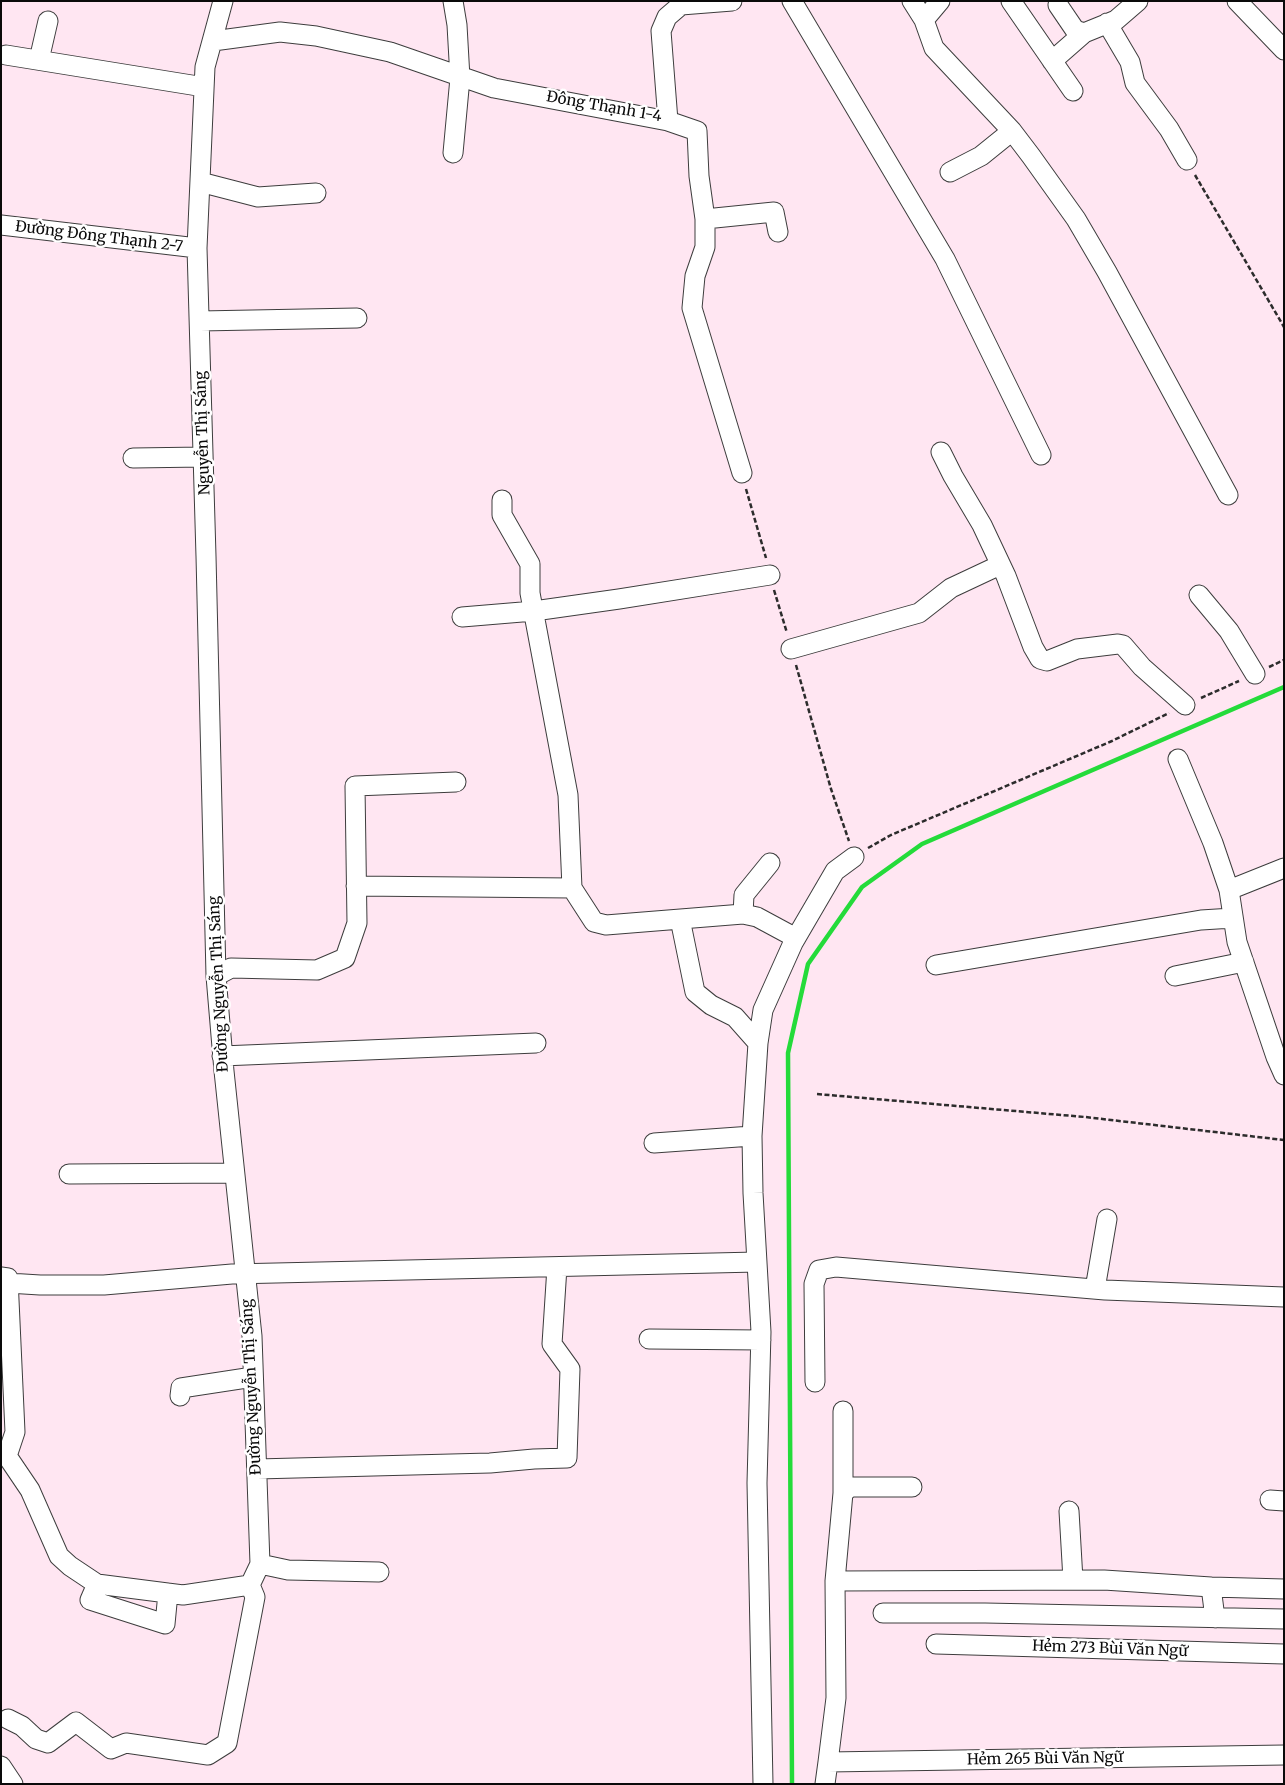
<!DOCTYPE html>
<html>
<head>
<meta charset="utf-8">
<style>
	body { margin:0 }
	#map { position:relative; width:1285px; height:1785px; overflow:hidden; background:#ffe6f2; font-family:Merriweather,serif }
	canvas { display:block }
	.frame { position:absolute; inset:0; border:2px solid #0a0a0a; pointer-events:none }
</style>
</head>
<body>
<div id="map">
<canvas width="1285" height="1785"></canvas>
<div class="frame"></div>
</div>
<script>
const g = document.querySelector('canvas').getContext('2d');
g.lineJoin = 'round';
const toPath = rows => new Path2D(rows.map(r => 'M' + r).join(''));
function strokePath(path, color, width, dash) { g.strokeStyle = color; g.lineWidth = width; g.lineCap = dash ? 'butt' : 'round'; g.setLineDash(dash || []); g.stroke(path); }
function write(font, color, halo, rows, align = 'center') {
  g.font = font + ' Merriweather,serif'; g.lineWidth = 5; g.setLineDash([]); g.textBaseline = 'middle'; g.strokeStyle = halo; g.fillStyle = color; for (const [text, x, y, turn = 0] of rows) {
    g.save(); g.translate(x, y); g.rotate((+turn || 0) * Math.PI / 180); g.textAlign = isNaN(turn) ? turn : align; if (halo) g.strokeText(text, 0, 0); g.fillText(text, 0, 0); g.restore();
  }
}
strokePath(toPath([
	[792,1784,788,1053,808,964,862,887,922,844,1284,687]
]), '#24db3a', 4.5);
const minor = toPath([
	[792,1,945,259,1041,455],
	[912,1,924,20,934,48,1012,131,1031,156,1076,219,1107,272,1228,495],
	[1011,1,1073,91],
	[1237,1,1284,50],
	[1058,5,1075,30,1084,33],
	[924,20,940,1],
	[1107,23,1130,62,1135,83,1169,129,1187,160],
	[213,41,280,32,316,36,390,52,494,88,668,121,661,31,667,17,681,5,732,1],
	[6,55,204,87],
	[39,60,48,21],
	[1052,61,1084,33,1116,20,1138,1],
	[668,121,697,131,699,176,705,219,705,247,695,276,692,308,742,473],
	[453,153,460,78,457,25,453,1],
	[950,172,981,156,1012,131],
	[200,182,258,197,316,193],
	[705,219,774,212,778,232],
	[1,225,197,248],
	[200,321,357,318],
	[941,452,953,476,982,525,1006,576,1033,647,1040,659,1047,661,1077,649,1118,644,1123,645,1142,667,1185,705],
	[133,458,203,457],
	[1199,595,1229,631,1255,674],
	[462,617,534,611,619,599,770,575],
	[791,649,919,613,951,588,1000,565],
	[1178,759,1213,843,1229,890,1237,942,1276,1057,1284,1075],
	[356,886,572,888,568,795,530,593,530,564,502,515,502,500],
	[572,888,594,922,606,925,743,914,757,917,796,938],
	[1229,890,1284,868],
	[743,914,744,895,770,863],
	[680,919,695,992,711,1005,735,1017,758,1043],
	[936,965,1201,920,1233,918],
	[216,976,231,968,317,970,345,958,357,923,355,786,456,782],
	[1175,976,1244,962],
	[222,1056,536,1043],
	[654,1143,752,1136],
	[69,1174,234,1173],
	[1,1277,8,1278,15,1432,7,1456],
	[8,1283,40,1285,104,1285,232,1274,757,1262],
	[1095,1289,1107,1219],
	[649,1339,761,1340],
	[815,1382,814,1284,819,1270,836,1267,1105,1290,1284,1297],
	[180,1396,181,1388,253,1377],
	[843,1411,843,1493],
	[1,1454,7,1456,30,1490,59,1556,70,1566,97,1584,183,1595,250,1585,260,1564,252,1336,224,1071,216,976,206,556,197,248,205,67,223,1],
	[257,1469,490,1463,534,1459,567,1458,570,1369,552,1344,557,1267],
	[912,1487,850,1487,843,1493,835,1581,1104,1580,1211,1587],
	[1270,1500,1284,1501],
	[1069,1511,1073,1580],
	[260,1564,288,1570,379,1572],
	[97,1584,90,1600,165,1624,168,1593],
	[883,1613,985,1613,1284,1619],
	[1215,1618,1211,1587,1284,1589],
	[936,1644,1284,1654],
	[8,1719,22,1726,36,1739,48,1743,76,1722,111,1749,126,1743,208,1755,227,1743,255,1597,250,1585],
	[828,1762,836,1698,835,1581],
	[1,1766,13,1784],
	[763,1784,757,1483,761,1332,753,1193,752,1136,758,1043,763,1010,793,943,835,871,854,857],
	[825,1784,828,1762,1284,1755]
]);
strokePath(minor, '#3d3d3d', 21);
strokePath(toPath([
	[1195,175,1284,327],
	[746,489,766,558],
	[774,590,787,633],
	[796,665,831,789,849,841],
	[1269,667,1284,660],
	[1201,698,1239,681],
	[868,848,891,835,1112,741,1169,713],
	[817,1094,1085,1117,1284,1140]
]), '#2c2c2c', 2.5, [5, 2.5]);
strokePath(minor, '#fff', 19);
write('15px', '#0a0a0a', '#fff', [
	["Đông Thạnh 1-4",604,107,10],
	["Đường Đông Thạnh 2-7",99,237,7],
	["Nguyễn Thị Sáng",203,433,-92],
	["Đường Nguyễn Thị Sáng",219,984,-93],
	["Đường Nguyễn Thị Sáng",252,1387,-93],
	["Hẻm 273 Bùi Văn Ngữ",1110,1649,2],
	["Hẻm 265 Bùi Văn Ngữ",1045,1759,-1]
]);
</script>
</body>
</html>
